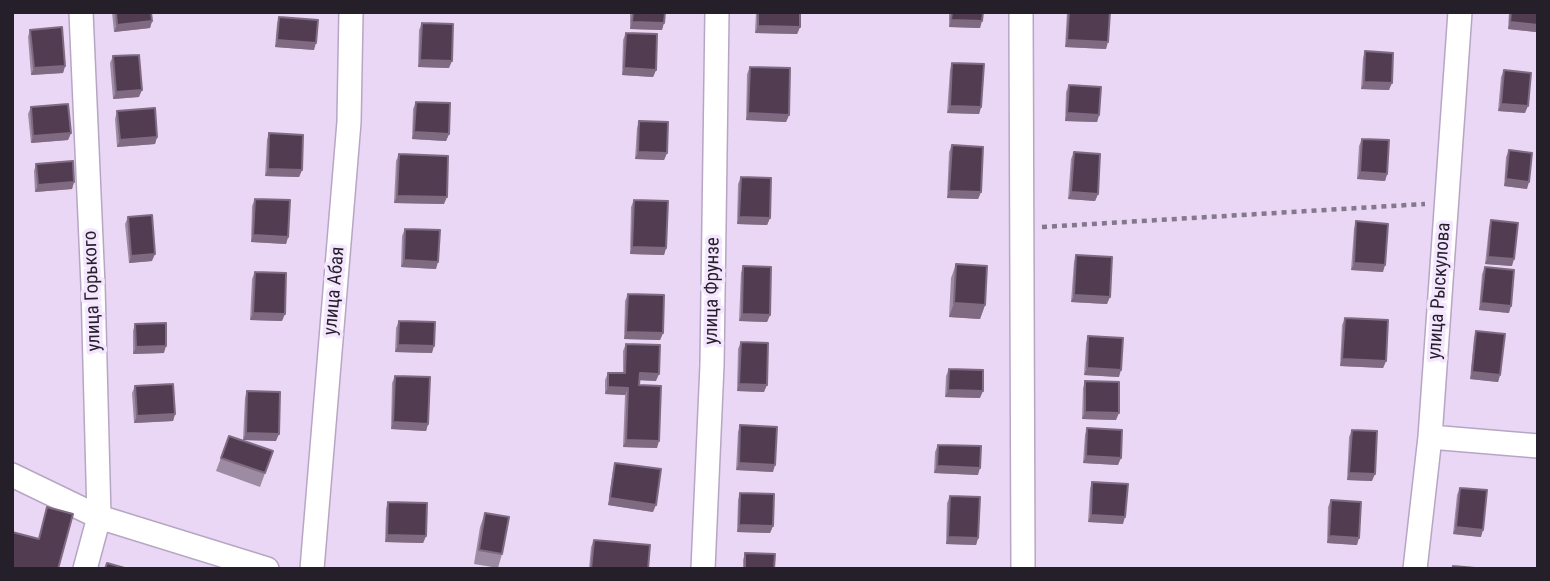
<!DOCTYPE html>
<html>
<head>
<meta charset="utf-8">
<style>
	body { margin:0 }
	#map { position:relative; width:1550px; height:581px; overflow:hidden; background:#e9d7f5; font-family:"Roboto Condensed",sans-serif }
	canvas { display:block }
	.frame { position:absolute; inset:0; border:14px solid #251f2a; pointer-events:none }
</style>
</head>
<body>
<div id="map">
<canvas width="1550" height="581"></canvas>
<div class="frame"></div>
</div>
<script>
const g = document.querySelector('canvas').getContext('2d');
g.lineJoin = 'round';
const toPath = rows => new Path2D(rows.map(r => 'M' + r).join(''));
function strokePath(path, color, width, dash) { g.strokeStyle = color; g.lineWidth = width; g.lineCap = dash ? 'butt' : 'round'; g.setLineDash(dash || []); g.stroke(path); }
function fill(path, color) { g.fillStyle = color; g.fill(path, 'evenodd'); }
function write(font, color, halo, rows, align = 'center') {
  g.font = font + ' "Roboto Condensed",sans-serif'; g.lineWidth = 7; g.setLineDash([]); g.textBaseline = 'middle'; g.strokeStyle = halo; g.fillStyle = color; for (const [text, x, y, turn = 0] of rows) {
    g.save(); g.translate(x, y); g.rotate((+turn || 0) * Math.PI / 180); g.textAlign = isNaN(turn) ? turn : align; if (halo) g.strokeText(text, 0, 0); g.fillText(text, 0, 0); g.restore();
  }
}
const minor = toPath([
	[81,12,93,286,99,517,85,569],
	[1021,12,1023,569],
	[1430,437,1538,446],
	[12,475,99,517,267,569],
	[312,569,349,122,351,12],
	[703,569,712,365,717,12],
	[1415,569,1430,437,1460,12]
]);
strokePath(minor, '#b7a6c3', 26);
strokePath(toPath([
	[1042,227,1425,204]
]), '#84788c', 4.5, [5, 5]);
strokePath(minor, '#fff', 23);
fill(toPath([
	[112,12,151,12,152,21,150,28,114,32],
	[630,12,665,12,662,30,630,29],
	[756,12,800,12,800,27,797,34,755,33],
	[949,12,983,12,980,28,949,27],
	[1067,12,1110,12,1106,49,1065,47],
	[1509,12,1538,12,1536,32,1508,29],
	[279,17,314,50,275,47,277,24],
	[422,23,449,68,418,67,419,30],
	[30,30,65,66,63,73,31,75,28,37],
	[626,33,656,70,653,77,622,75,623,40],
	[1365,51,1389,90,1361,89,1363,58],
	[113,56,139,97,113,99,110,63],
	[952,63,981,107,979,114,947,113,950,70],
	[750,67,789,115,786,122,746,120,747,74],
	[1504,70,1525,113,1498,111,1501,77],
	[1069,85,1099,115,1097,122,1065,121,1066,92],
	[416,102,449,134,446,141,412,139,413,109],
	[31,107,71,133,68,140,31,143,28,114],
	[117,111,157,137,155,144,117,147,115,119],
	[639,121,667,153,664,160,635,159,637,128],
	[269,133,302,170,299,177,265,176,267,140],
	[1362,139,1387,174,1385,181,1357,179,1359,146],
	[952,145,981,192,978,199,947,198,949,152],
	[1509,150,1527,189,1504,186,1506,157],
	[1074,152,1098,194,1095,201,1068,199,1071,159],
	[399,154,444,204,394,203,396,161],
	[36,164,74,182,72,189,35,192,34,171],
	[741,177,770,218,767,225,737,224,738,184],
	[255,199,288,237,286,244,251,242,252,206],
	[634,200,666,248,664,255,630,254,631,207],
	[128,217,152,261,129,263,125,224],
	[1491,220,1512,266,1485,264,1489,227],
	[1356,221,1383,272,1351,270,1354,229],
	[405,229,436,269,401,267,402,236],
	[1076,255,1107,304,1071,302,1074,262],
	[956,264,985,305,980,319,949,317,951,278],
	[743,266,770,315,767,322,739,321,741,273],
	[1485,267,1509,313,1479,310,1482,274],
	[255,272,282,321,250,320,252,279],
	[628,294,663,333,660,340,624,339,625,301],
	[1345,318,1386,361,1383,368,1340,366,1342,325],
	[399,321,432,353,395,352,396,328],
	[135,324,164,353,133,354,133,331],
	[1476,331,1500,375,1498,382,1470,379,1474,338],
	[1088,336,1119,377,1084,375,1086,343],
	[741,342,764,392,737,391,738,349],
	[626,344,656,381,639,380,639,385,657,448,623,447,625,395,605,394,605,380,608,373,623,373,623,351],
	[949,369,980,398,945,397,946,376],
	[395,376,428,424,426,431,391,429,392,383],
	[1085,381,1116,420,1082,419,1083,388],
	[135,386,175,414,173,421,134,423,132,393],
	[247,391,276,441,243,440,245,398],
	[740,425,773,472,736,470,738,432],
	[1087,428,1118,465,1083,463,1085,435],
	[1352,430,1372,481,1347,480,1349,437],
	[229,436,273,451,260,487,216,471],
	[938,445,978,475,934,473,935,452],
	[615,463,653,512,608,505,613,470],
	[1092,482,1123,524,1088,522,1090,489],
	[1460,488,1481,537,1453,534,1457,495],
	[740,493,773,526,770,533,737,532,738,500],
	[950,496,978,538,976,545,946,544,947,503],
	[1331,500,1357,545,1327,543,1328,507],
	[388,502,426,536,423,543,385,542,386,509],
	[485,513,502,554,498,568,474,564,480,527],
	[594,540,648,569,589,569,591,547],
	[745,553,774,569,743,569,743,560]
]), '#9d8aa3');
fill(toPath([
	[1365,12,1396,12,1396,14],
	[951,20,982,21,980,28,949,27],
	[152,21,150,28,114,32,117,25],
	[632,22,664,23,662,30,630,29],
	[1510,22,1538,25,1538,28,1536,32,1508,29],
	[758,26,800,27,797,34,755,33],
	[277,40,316,43,314,50,275,47],
	[1067,40,1108,42,1106,49,1065,47],
	[420,60,452,61,449,68,418,67],
	[65,66,63,73,31,75,34,68],
	[624,68,656,70,653,77,622,75],
	[1364,82,1392,83,1389,90,1361,89],
	[142,90,139,97,113,99,116,92],
	[1501,104,1528,106,1525,113,1498,111],
	[950,106,981,107,979,114,947,113],
	[748,113,789,115,786,122,746,120],
	[1067,113,1099,115,1097,122,1065,121],
	[414,132,449,134,446,141,412,139],
	[71,133,68,140,31,143,33,136],
	[157,137,155,144,117,147,120,140],
	[638,152,667,153,664,160,635,159],
	[268,169,302,170,299,177,265,176],
	[1360,172,1387,174,1385,181,1357,179],
	[1506,179,1529,182,1527,189,1504,186],
	[74,182,72,189,35,192,38,185],
	[949,191,981,192,978,199,947,198],
	[1071,192,1098,194,1095,201,1068,199],
	[397,196,447,197,444,204,394,203],
	[739,217,770,218,767,225,737,224],
	[253,235,288,237,286,244,251,242],
	[632,247,666,248,664,255,630,254],
	[155,254,152,261,129,263,131,256],
	[1488,257,1514,259,1512,266,1485,264],
	[404,260,438,262,436,269,401,267],
	[1354,263,1385,265,1383,272,1351,270],
	[1074,295,1110,297,1107,304,1071,302],
	[954,303,985,305,980,319,949,317],
	[1481,303,1511,306,1509,313,1479,310],
	[253,313,285,314,282,321,250,320],
	[742,314,770,315,767,322,739,321],
	[626,332,663,333,660,340,624,339],
	[398,345,434,346,432,353,395,352],
	[166,346,164,353,133,354,136,347],
	[1342,359,1386,361,1383,368,1340,366],
	[1087,368,1121,370,1119,377,1084,375],
	[1472,372,1500,375,1498,382,1470,379],
	[640,373,659,374,656,381,637,380],
	[739,384,767,385,764,392,737,391],
	[608,387,628,388,625,395,605,394],
	[948,390,983,391,980,398,945,397],
	[1085,412,1119,413,1116,420,1082,419],
	[175,414,173,421,134,423,137,416],
	[393,422,428,424,426,431,391,429],
	[246,433,279,434,276,441,243,440],
	[626,440,659,441,657,448,623,447],
	[1086,456,1121,458,1118,465,1083,463],
	[739,463,775,465,773,472,736,470],
	[937,466,980,468,978,475,934,473],
	[1349,473,1375,474,1372,481,1347,480],
	[610,498,656,505,653,512,608,505],
	[1091,515,1125,517,1123,524,1088,522],
	[739,525,773,526,770,533,737,532],
	[1456,527,1483,530,1481,537,1453,534],
	[387,535,426,536,423,543,385,542],
	[1329,536,1359,538,1357,545,1327,543],
	[948,537,978,538,976,545,946,544]
]), '#7f6a82');
const building = toPath([
	[116,12,151,12,152,21,117,25,116,12],
	[633,12,665,12,664,23,632,22,633,12],
	[758,12,800,12,800,27,758,26,758,12],
	[952,12,983,12,982,21,951,20,952,12],
	[1069,12,1110,12,1108,42,1067,40,1069,12],
	[1511,12,1538,12,1538,25,1510,22,1511,12],
	[279,17,318,20,316,43,277,40,279,17],
	[422,23,453,24,452,61,420,60,422,23],
	[62,27,65,66,34,68,30,30,62,27],
	[626,33,657,34,656,70,624,68,626,33],
	[1365,51,1393,53,1392,83,1364,82,1365,51],
	[139,55,142,90,116,92,113,56,139,55],
	[952,63,984,64,981,107,950,106,952,63],
	[750,67,790,68,789,115,748,113,750,67],
	[1504,70,1531,73,1528,106,1501,104,1504,70],
	[1069,85,1101,87,1099,115,1067,113,1069,85],
	[416,102,450,103,449,134,414,132,416,102],
	[68,104,71,133,33,136,31,107,68,104],
	[155,108,157,137,120,140,117,111,155,108],
	[639,121,668,122,667,153,638,152,639,121],
	[269,133,303,135,302,170,268,169,269,133],
	[1362,139,1389,140,1387,174,1360,172,1362,139],
	[952,145,983,147,981,192,949,191,952,145],
	[1509,150,1532,153,1529,182,1506,179,1509,150],
	[1074,152,1100,154,1098,194,1071,192,1074,152],
	[399,154,448,156,447,197,397,196,399,154],
	[73,161,74,182,38,185,36,164,73,161],
	[741,177,771,178,770,218,739,217,741,177],
	[255,199,290,200,288,237,253,235,255,199],
	[634,200,668,201,666,248,632,247,634,200],
	[152,215,155,254,131,256,128,217,152,215],
	[1491,220,1518,223,1514,259,1488,257,1491,220],
	[1356,221,1388,224,1385,265,1354,263,1356,221],
	[405,229,440,230,438,262,404,260,405,229],
	[1076,255,1112,257,1110,297,1074,295,1076,255],
	[956,264,987,266,985,305,954,303,956,264],
	[743,266,771,267,770,315,742,314,743,266],
	[1485,267,1514,270,1511,306,1481,303,1485,267],
	[255,272,286,273,285,314,253,313,255,272],
	[628,294,664,295,663,333,626,332,628,294],
	[1345,318,1388,320,1386,361,1342,359,1345,318],
	[399,321,435,322,434,346,398,345,399,321],
	[166,323,166,346,136,347,135,324,166,323],
	[1476,331,1505,334,1500,375,1472,372,1476,331],
	[1088,336,1123,338,1121,370,1087,368,1088,336],
	[741,342,768,343,767,385,739,384,741,342],
	[626,344,660,345,659,374,640,373,639,385,661,386,659,441,626,440,628,388,608,387,608,373,625,373,626,344],
	[949,369,983,370,983,391,948,390,949,369],
	[395,376,430,377,428,424,393,422,395,376],
	[1085,381,1119,382,1119,413,1085,412,1085,381],
	[173,384,175,414,137,416,135,386,173,384],
	[247,391,280,392,279,434,246,433,247,391],
	[740,425,777,427,775,465,739,463,740,425],
	[1087,428,1122,430,1121,458,1086,456,1087,428],
	[1352,430,1377,431,1375,474,1349,473,1352,430],
	[229,436,273,451,265,473,221,458,229,436],
	[938,445,981,446,980,468,937,466,938,445],
	[615,463,661,469,656,505,610,498,615,463],
	[1092,482,1128,484,1125,517,1091,515,1092,482],
	[1460,488,1487,490,1483,530,1456,527,1460,488],
	[740,493,774,494,773,526,739,525,740,493],
	[950,496,980,497,978,538,948,537,950,496],
	[1331,500,1361,502,1359,538,1329,536,1331,500],
	[388,502,427,503,426,536,387,535,388,502],
	[47,507,73,514,58,569,12,569,12,532,39,539,47,507],
	[485,513,509,517,502,554,479,550,485,513],
	[594,540,650,545,648,569,591,569,594,540],
	[745,553,775,554,774,569,745,569,745,553],
	[107,563,128,569,105,569,107,563],
	[1453,566,1475,568,1475,569,1452,569,1453,566]
]);
fill(building, '#513c51');
strokePath(building, '#7f6a82', 2);
write('19px', '#251f2a', '#f4e6fe', [
	["улица Горького",93,291,-92],
	["улица Абая",335,291,-85],
	["улица Фрунзе",713,291,-89],
	["улица Рыскулова",1440,291,-86]
]);
</script>
</body>
</html>
